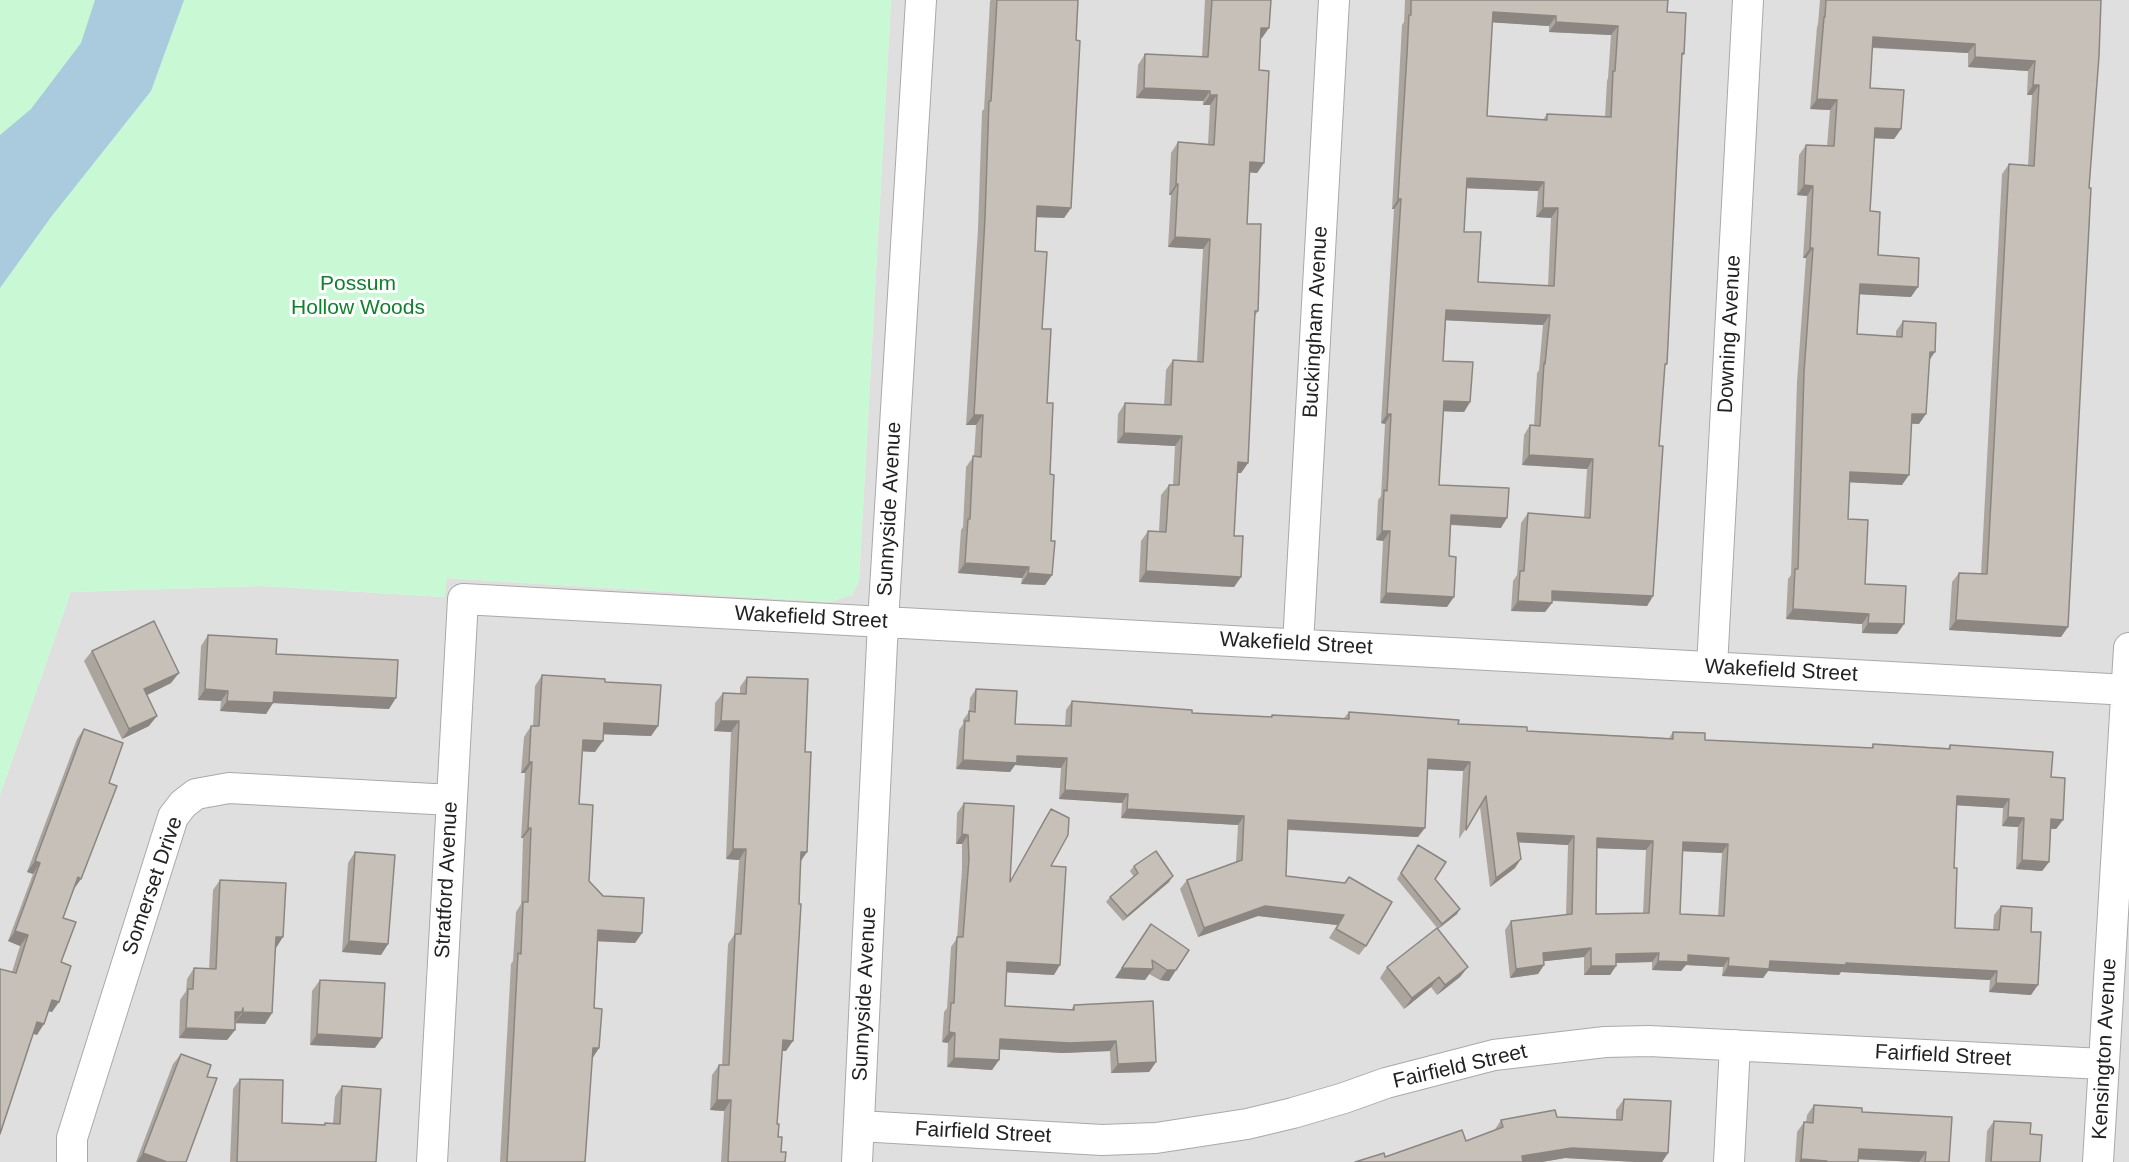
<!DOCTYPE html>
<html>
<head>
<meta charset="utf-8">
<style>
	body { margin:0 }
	canvas { display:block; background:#f2f0e9 }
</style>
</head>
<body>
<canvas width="2129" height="1162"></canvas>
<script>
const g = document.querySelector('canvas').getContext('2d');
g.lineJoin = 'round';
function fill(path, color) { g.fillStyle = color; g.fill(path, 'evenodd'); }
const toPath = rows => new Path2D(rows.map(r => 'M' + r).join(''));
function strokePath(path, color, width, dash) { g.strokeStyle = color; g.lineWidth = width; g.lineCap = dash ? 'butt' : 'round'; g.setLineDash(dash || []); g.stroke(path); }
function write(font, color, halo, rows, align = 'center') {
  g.font = font + ' Arial,sans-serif'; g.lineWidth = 6; g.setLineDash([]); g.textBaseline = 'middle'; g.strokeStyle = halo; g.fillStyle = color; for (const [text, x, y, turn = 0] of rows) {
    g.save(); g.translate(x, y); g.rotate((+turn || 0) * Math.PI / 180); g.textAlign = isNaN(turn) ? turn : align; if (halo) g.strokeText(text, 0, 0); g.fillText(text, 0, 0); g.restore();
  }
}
fill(toPath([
	[891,0,2129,0,2129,1162,0,1162,0,795,71,592,262,586,444,597,446,578,830,602,852,594,859,581]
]), '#e0dfdf');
fill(toPath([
	[0,0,891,0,859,581,852,595,830,602,447,578,445,597,262,586,71,592,0,795]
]), '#c8f9d4');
fill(toPath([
	[95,0,184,0,151,91,51,217,0,288,0,135,31,109,81,43]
]), '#aacade');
const minor = toPath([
	[1298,644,1334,0],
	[1712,667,1748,0],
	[859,1126,1102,1140,1156,1138,1247,1124,1293,1113,1344,1098,1386,1083,1494,1055,1605,1042,1649,1041,2103,1064],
	[72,1162,72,1138,173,817,183,804,196,794,229,788,452,800],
	[432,1162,463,599,2129,690],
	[857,1162,883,622,921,0],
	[1729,1162,1735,1045],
	[2098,1162,2129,648]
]);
strokePath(minor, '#a9a9a9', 32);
strokePath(minor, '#fff', 30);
fill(toPath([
	[991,0,1078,0,1076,40,1071,208,1064,218,1037,217,1035,251,1042,329,1047,403,1052,575,1045,585,1021,584,1022,578,958,573,961,530,963,527,966,467,974,456,976,425,966,425,978,229,982,111,984,109,990,1],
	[1205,0,1271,0,1262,38,1261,38,1259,70,1264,163,1257,173,1249,172,1247,224,1258,311,1255,316,1248,463,1241,473,1237,473,1234,536,1241,577,1234,587,1139,582,1141,541,1148,531,1159,531,1161,495,1169,485,1173,485,1175,446,1117,443,1118,414,1125,403,1164,405,1166,370,1173,360,1197,361,1203,249,1168,247,1171,195,1169,195,1171,153,1178,142,1208,144,1210,105,1203,105,1203,101,1136,98,1138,65,1145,54,1202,57],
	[1405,0,1668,0,1667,12,1684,54,1682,56,1667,364,1664,367,1659,446,1653,596,1647,606,1552,601,1552,603,1545,612,1511,611,1513,581,1517,575,1521,523,1528,513,1584,518,1587,469,1522,465,1524,435,1530,425,1534,425,1537,373,1539,370,1543,325,1446,320,1443,361,1470,402,1464,412,1443,411,1439,485,1501,528,1450,525,1447,607,1380,603,1383,541,1376,540,1378,500,1381,496,1385,424,1381,423,1394,209,1392,209,1402,25,1404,22],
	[1492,22,1549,26,1549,32,1611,35,1608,78,1607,81,1605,117,1547,114,1543,120,1487,116],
	[1467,188,1538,191,1536,217,1551,218,1548,286,1478,282,1464,232],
	[1820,0,2101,0,2061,637,1949,630,1952,582,1959,573,1981,574,2002,174,2009,164,2028,165,2032,95,2027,95,2028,71,1968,67,1968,53,1872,48,1870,88,1901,129,1894,139,1874,138,1870,211,1878,255,1911,297,1860,294,1857,334,1896,336,1896,331,1903,321,1929,360,1919,424,1912,424,1902,485,1850,482,1848,519,1865,584,1904,624,1897,634,1862,633,1862,624,1786,619,1788,579,1791,575,1797,382,1806,258,1803,258,1807,196,1797,195,1799,155,1806,145,1827,146,1830,110,1810,109,1817,27,1818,24],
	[208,635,276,654,389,709,273,703,266,714,220,711,221,701,198,700,201,646],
	[92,651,171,683,147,695,149,726,122,739,84,661],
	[542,675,605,682,658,726,651,736,603,734,595,752,582,751,579,804,589,881,642,933,635,943,598,941,594,1008,599,1048,592,1058,585,1162,500,1162,511,964,513,961,516,912,521,904,523,838,521,838,525,773,521,773,524,737,531,726,533,726,535,686],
	[747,677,805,752,807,852,801,861,786,1051,782,1051,777,1124,781,1152,785,1162,721,1162,724,1111,710,1110,712,1075,719,1065,722,1065,728,944,734,935,739,860,726,859,731,732,714,731,715,703,723,693,740,693,740,687],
	[976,689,1015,724,1065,725,1066,710,1072,701,1192,713,1270,717,1272,715,1344,718,1349,712,1527,731,1669,738,1673,732,1705,740,1871,748,1873,744,1948,748,1950,745,2051,777,2063,820,2056,829,2051,829,2049,862,2042,871,2016,869,2018,827,2002,826,2003,808,1957,805,1954,868,1955,928,1993,930,1994,915,2001,906,2031,932,2031,995,1989,992,1990,980,1841,972,1839,975,1768,971,1763,978,1722,976,1723,967,1686,965,1681,971,1652,970,1652,962,1616,963,1616,966,1610,975,1584,975,1584,957,1544,961,1544,965,1538,974,1510,978,1505,930,1511,921,1566,915,1568,845,1519,842,1515,868,1490,887,1480,807,1459,839,1463,771,1428,769,1418,837,1288,830,1286,876,1345,883,1349,877,1366,946,1359,955,1329,938,1337,925,1258,916,1198,937,1180,889,1187,880,1236,862,1238,825,1121,818,1122,803,1059,799,1061,768,1015,765,1010,772,956,769,959,730,963,724,963,720,969,712,970,698],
	[1597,848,1646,850,1643,913,1596,914],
	[1683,851,1722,853,1718,916,1680,914],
	[84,729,109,783,74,889,63,918,61,962,52,1012,48,1011,37,1035,12,972,20,946,8,941,33,874,27,872,77,739],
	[964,803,1011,880,1045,818,1051,809,1051,866,1054,975,1006,972,1005,1006,1071,1010,1074,1005,1156,1062,1149,1072,1111,1073,1110,1051,1063,1053,1000,1049,999,1060,992,1070,947,1067,948,1043,942,1042,944,1012,947,1008,951,947,957,938,962,869,962,844,956,844,957,813],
	[1414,850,1435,879,1457,914,1438,929,1397,879],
	[355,852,388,944,381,955,342,952,348,863],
	[1134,866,1169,882,1123,921,1106,902,1110,897,1134,877,1130,871],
	[220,880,275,948,272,1013,265,1024,235,1023,236,1021,235,1030,227,1040,179,1038,180,1000,186,991,187,979,194,968,209,969,213,890],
	[1143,935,1189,950,1169,981,1160,980,1149,974,1145,980,1115,978],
	[1387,967,1460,977,1437,995,1431,987,1404,1009,1380,978],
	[320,980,375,1048,310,1045,312,991],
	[181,1054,207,1077,186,1162,136,1162,173,1064],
	[240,1079,282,1123,323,1125,325,1123,333,1123,335,1097,342,1086,376,1162,230,1162,233,1089],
	[1624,1099,1668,1153,1662,1162,1636,1162,1565,1158,1542,1162,1355,1162,1385,1157,1466,1141,1494,1131,1501,1120,1557,1117,1616,1120,1616,1110],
	[1814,1105,1862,1112,1949,1162,1915,1162,1858,1159,1858,1162,1795,1162,1797,1132,1804,1122,1806,1122,1807,1115],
	[1994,1121,2030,1134,2040,1162,1985,1162,1987,1131]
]), '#aba59e');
fill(toPath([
	[1493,12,1556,16,1549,26,1486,22],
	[1556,22,1618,26,1611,35,1549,32],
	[1261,28,1269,28,1262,38,1254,38],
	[1873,37,1975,44,1968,53,1866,47],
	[1975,57,2035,61,2028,71,1968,67],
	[2033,85,2039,85,2032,95,2027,95],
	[1144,88,1210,91,1203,101,1136,98],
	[1210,95,1217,95,1210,105,1203,105],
	[1817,99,1837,100,1830,110,1810,109],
	[1875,128,1901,129,1894,139,1868,138],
	[1250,162,1264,163,1257,173,1243,172],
	[1467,178,1544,182,1538,191,1461,188],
	[1176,184,1178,184,1171,195,1169,195],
	[1804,185,1813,186,1807,196,1797,195],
	[1398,199,1401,199,1394,209,1392,209],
	[1037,206,1071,208,1064,218,1030,217],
	[1543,208,1558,208,1551,218,1536,217],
	[1175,237,1210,239,1203,249,1168,247],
	[1810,248,1813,248,1806,258,1803,258],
	[1860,284,1918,287,1911,297,1853,294],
	[1446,310,1550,315,1543,325,1439,320],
	[1930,352,1935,352,1928,362],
	[1444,401,1470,402,1464,412,1437,411],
	[1387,414,1391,414,1385,424,1381,423],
	[1912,414,1926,414,1919,424,1906,423],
	[974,415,983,415,976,425,966,425],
	[1124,433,1182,436,1175,446,1117,443],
	[1529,455,1593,459,1587,469,1522,465],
	[1238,462,1248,463,1241,473,1231,473],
	[1850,472,1909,475,1902,485,1843,482],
	[1451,515,1507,518,1501,528,1444,524],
	[1382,531,1390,531,1383,541,1376,540],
	[965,563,1029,567,1022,578,958,573],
	[1146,571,1241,577,1234,587,1139,582],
	[1028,573,1052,575,1045,585,1021,584],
	[1552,591,1653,596,1647,606,1545,600],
	[1386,593,1454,597,1447,607,1380,603],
	[1518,601,1552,603,1545,612,1511,611],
	[1793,609,1869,614,1862,624,1786,619],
	[1956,620,2068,627,2061,637,1949,630],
	[1868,623,1904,624,1897,634,1862,633],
	[179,673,171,683,137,700,144,689],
	[205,689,228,691,221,701,198,700],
	[274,692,396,698,389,709,273,703,266,714,220,711,227,701],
	[157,716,149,726,122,739,129,729],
	[721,721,739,721,731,732,714,731],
	[604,723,658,726,651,736,596,734],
	[583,740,603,741,595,752,575,751],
	[1017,756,1067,758,1061,768,1015,765,1010,772,956,769,963,760],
	[1428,759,1470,762,1463,771,1422,769],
	[529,762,532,762,525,773,521,773],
	[1065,790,1128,794,1122,803,1059,799],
	[1957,796,2009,799,2003,808,1951,805],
	[1127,809,1244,816,1238,825,1121,818],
	[2008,817,2024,818,2018,827,2002,826],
	[2051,819,2063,820,2056,829,2045,828],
	[1288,820,1425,828,1418,837,1282,829],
	[528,828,531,828,523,838,521,838],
	[1517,833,1574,836,1568,845,1511,842],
	[962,834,968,835,962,844,956,844],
	[1597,838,1653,841,1646,850,1591,848],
	[1683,842,1728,844,1722,853,1677,851],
	[733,849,746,849,739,860,726,859],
	[801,852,807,852,799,863],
	[1521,859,1515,868,1490,887,1496,878],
	[2022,860,2049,862,2042,871,2016,869],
	[35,861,40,863,33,874,27,872],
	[1173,876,1169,882,1123,921,1127,916],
	[78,877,81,879,74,889],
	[1265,906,1344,915,1337,925,1258,916,1198,937,1204,928],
	[1460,909,1457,914,1438,929,1442,924],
	[598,930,642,933,635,943,591,941],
	[15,931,28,935,20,946,8,941],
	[276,937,283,937,276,948],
	[349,941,388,944,381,955,342,952],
	[1591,948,1584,957,1537,962,1543,953],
	[1659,953,1652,962,1610,963,1616,954],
	[1688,955,1729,958,1723,967,1686,965,1681,971,1652,970,1658,961],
	[1770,961,1846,963,1997,971,1990,980,1841,972,1839,975,1768,971,1763,978,1722,976,1728,966],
	[1007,962,1060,965,1054,975,1000,972],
	[1544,965,1538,974,1510,978,1516,969],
	[1591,966,1616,966,1610,975,1584,975],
	[1468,967,1460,977,1437,995,1445,985],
	[1122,968,1153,969,1145,980,1115,978],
	[1167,970,1176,970,1169,981,1160,980],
	[1439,977,1431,987,1404,1009,1412,998],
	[1996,983,2038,985,2031,995,1989,992],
	[52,1000,59,1002,52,1012,45,1010],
	[235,1012,242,1012,234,1023],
	[243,1012,272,1013,265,1024,235,1023],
	[37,1022,44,1024,37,1035,30,1033],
	[186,1028,235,1030,227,1040,179,1038],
	[949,1032,955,1033,948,1043,942,1042],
	[317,1034,382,1038,375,1048,310,1045],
	[1000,1039,1116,1041,1110,1051,1063,1053,993,1049],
	[783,1040,793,1041,786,1051,775,1051],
	[593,1048,599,1048,592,1059],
	[954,1058,999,1060,992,1070,947,1067],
	[1156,1062,1149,1072,1111,1073,1118,1064],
	[717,1100,731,1100,724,1111,710,1110],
	[1572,1148,1668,1153,1662,1162,1636,1162,1565,1158,1542,1162,1518,1162,1522,1156],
	[1859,1149,1926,1152,1919,1162,1852,1159],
	[143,1153,167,1162,137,1162],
	[1801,1159,1827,1161,1826,1162,1799,1162]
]), '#8b8681');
const building = toPath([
	[997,0,1078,0,1076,40,1080,41,1071,208,1037,206,1035,251,1047,252,1042,329,1051,329,1047,403,1053,403,1050,474,1054,475,1051,541,1055,541,1052,575,1028,573,1029,567,965,563,968,519,970,519,973,456,981,457,983,415,974,415,985,218,989,101,991,101,997,0],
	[1212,0,1271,0,1269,28,1261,28,1259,70,1269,71,1264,163,1250,162,1247,224,1261,224,1258,311,1255,311,1248,463,1238,462,1234,536,1243,536,1241,577,1146,571,1148,531,1166,532,1169,485,1179,485,1182,436,1124,433,1125,403,1171,405,1173,360,1203,362,1210,239,1175,237,1178,184,1176,184,1178,142,1214,145,1217,95,1210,95,1210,91,1144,88,1145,54,1208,57,1212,0],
	[1411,0,1668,0,1667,12,1686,13,1684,54,1682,53,1667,364,1665,364,1659,446,1663,446,1653,596,1552,591,1552,603,1518,601,1520,571,1524,571,1528,513,1590,518,1593,459,1529,455,1530,425,1540,426,1544,363,1545,364,1550,315,1446,310,1443,361,1473,362,1470,402,1444,401,1439,485,1509,488,1507,518,1451,515,1449,556,1456,557,1454,597,1386,593,1390,531,1382,531,1384,490,1387,491,1391,414,1387,414,1401,199,1398,199,1407,54,1409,15,1411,15,1411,0],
	[1493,12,1556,16,1556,22,1618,26,1615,71,1613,71,1611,117,1547,114,1547,120,1487,116,1493,12],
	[1467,178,1544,182,1543,208,1558,208,1554,286,1478,282,1481,232,1464,232,1467,178],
	[1826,0,2101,0,2099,56,2089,188,2091,188,2068,627,1956,620,1959,573,1987,574,2009,164,2034,166,2039,85,2033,85,2035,61,1975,57,1975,44,1873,37,1870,88,1904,90,1901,129,1875,128,1870,211,1880,212,1878,255,1919,258,1918,287,1860,284,1857,334,1902,337,1903,321,1936,323,1935,352,1930,352,1926,414,1912,414,1909,475,1850,472,1848,519,1868,520,1865,584,1906,586,1904,624,1868,623,1869,614,1793,609,1795,569,1798,569,1804,372,1813,248,1810,248,1813,186,1804,185,1806,145,1834,146,1837,100,1817,99,1824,17,1825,17,1826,0],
	[154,621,179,673,144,689,157,716,129,729,92,651,154,621],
	[208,635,277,639,276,654,398,660,396,698,274,692,273,703,227,701,228,691,205,689,208,635],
	[542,675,605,679,605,682,661,685,658,726,604,723,603,741,583,740,579,804,593,805,589,881,603,896,644,898,642,933,598,930,594,1008,602,1009,599,1048,593,1048,585,1162,507,1162,518,953,521,954,523,902,528,902,531,828,528,828,532,762,529,762,531,726,539,726,542,675],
	[747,677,808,679,805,752,811,752,807,852,801,852,799,904,801,904,793,1041,783,1040,777,1124,779,1124,778,1137,782,1137,781,1152,786,1152,785,1162,728,1162,731,1100,717,1100,719,1065,729,1065,735,934,741,934,746,849,733,849,739,721,721,721,723,693,746,694,747,677],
	[976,689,1017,691,1015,724,1071,726,1072,701,1192,710,1192,713,1272,717,1272,715,1349,719,1349,712,1459,720,1458,724,1527,727,1527,731,1673,739,1673,732,1705,733,1705,740,1873,748,1873,744,1950,749,1950,745,2053,752,2051,777,2065,778,2063,820,2051,819,2049,862,2022,860,2024,818,2008,817,2009,799,1957,796,1954,868,1957,868,1955,928,1999,930,2001,906,2032,908,2031,932,2041,932,2038,985,1996,983,1997,971,1846,963,1846,965,1770,961,1769,969,1728,966,1729,958,1688,955,1688,962,1658,961,1659,953,1616,954,1616,966,1591,966,1591,948,1543,953,1544,965,1516,969,1511,921,1572,914,1574,836,1517,833,1521,859,1496,878,1486,796,1466,830,1470,762,1428,759,1425,828,1288,820,1286,876,1345,883,1349,877,1392,902,1366,946,1336,929,1344,915,1265,906,1204,928,1187,880,1242,860,1244,816,1127,809,1128,794,1065,790,1067,758,1017,756,1017,763,963,760,965,721,969,721,969,711,975,712,976,689],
	[1597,838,1653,841,1649,913,1596,914,1597,838],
	[1683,842,1728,844,1724,916,1680,914,1683,842],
	[84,729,123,743,109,783,117,786,81,879,78,877,63,918,76,922,61,962,71,966,59,1002,52,1000,44,1024,37,1022,0,1134,0,969,16,973,28,935,15,931,40,863,35,861,84,729],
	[964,803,1014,806,1010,882,1051,809,1069,818,1068,835,1051,866,1066,867,1060,965,1007,962,1005,1006,1074,1010,1074,1005,1153,1001,1156,1062,1118,1064,1116,1041,1070,1043,1000,1039,999,1060,954,1058,955,1033,949,1032,951,1003,954,1003,957,937,963,937,969,859,968,835,962,834,964,803],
	[1418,845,1446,862,1435,879,1460,909,1442,924,1401,873,1418,845],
	[1156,851,1173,876,1127,916,1110,897,1138,873,1134,866,1156,851],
	[355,852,395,855,388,944,349,941,355,852],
	[220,880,286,883,283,937,276,937,272,1013,243,1012,243,1008,242,1012,235,1012,235,1030,186,1028,188,989,193,989,194,968,216,969,220,880],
	[1151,924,1189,950,1176,970,1167,970,1152,960,1153,969,1122,968,1151,924],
	[1437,928,1468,967,1445,985,1439,977,1412,998,1387,967,1437,928],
	[320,980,385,983,382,1038,317,1034,320,980],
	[181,1054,211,1065,207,1077,217,1078,186,1162,167,1162,143,1153,181,1054],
	[240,1079,283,1080,282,1123,325,1125,325,1123,340,1124,342,1086,381,1089,376,1162,237,1162,240,1079],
	[1624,1099,1671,1101,1668,1153,1572,1148,1522,1156,1523,1162,1355,1162,1384,1153,1385,1157,1462,1130,1466,1141,1503,1127,1501,1120,1555,1110,1557,1117,1622,1120,1624,1099],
	[1814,1105,1862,1108,1862,1112,1952,1117,1949,1162,1925,1162,1926,1152,1859,1149,1858,1162,1826,1162,1827,1161,1801,1159,1804,1122,1813,1123,1814,1105],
	[1994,1121,2031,1123,2030,1134,2042,1135,2040,1162,1991,1162,1994,1121]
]);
fill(building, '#c7c0b8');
strokePath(building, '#8b8681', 1.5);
write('21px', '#0d822a', '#fff', [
	["Possum",358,284],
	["Hollow Woods",358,308]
]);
write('21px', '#222', '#fff', [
	["Buckingham Avenue",1316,322,-87],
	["Downing Avenue",1730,334,-87],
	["Sunnyside Avenue",890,509,-87],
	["Wakefield Street",811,618,3],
	["Wakefield Street",1296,644,3],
	["Wakefield Street",1781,671,3],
	["Stratford Avenue",447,880,-87],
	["Somerset Drive",153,886,-71],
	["Sunnyside Avenue",865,994,-87],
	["Kensington Avenue",2105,1049,-87],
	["Fairfield Street",1943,1056,3],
	["Fairfield Street",1460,1067,-13],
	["Fairfield Street",983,1133,3]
]);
</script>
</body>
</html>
